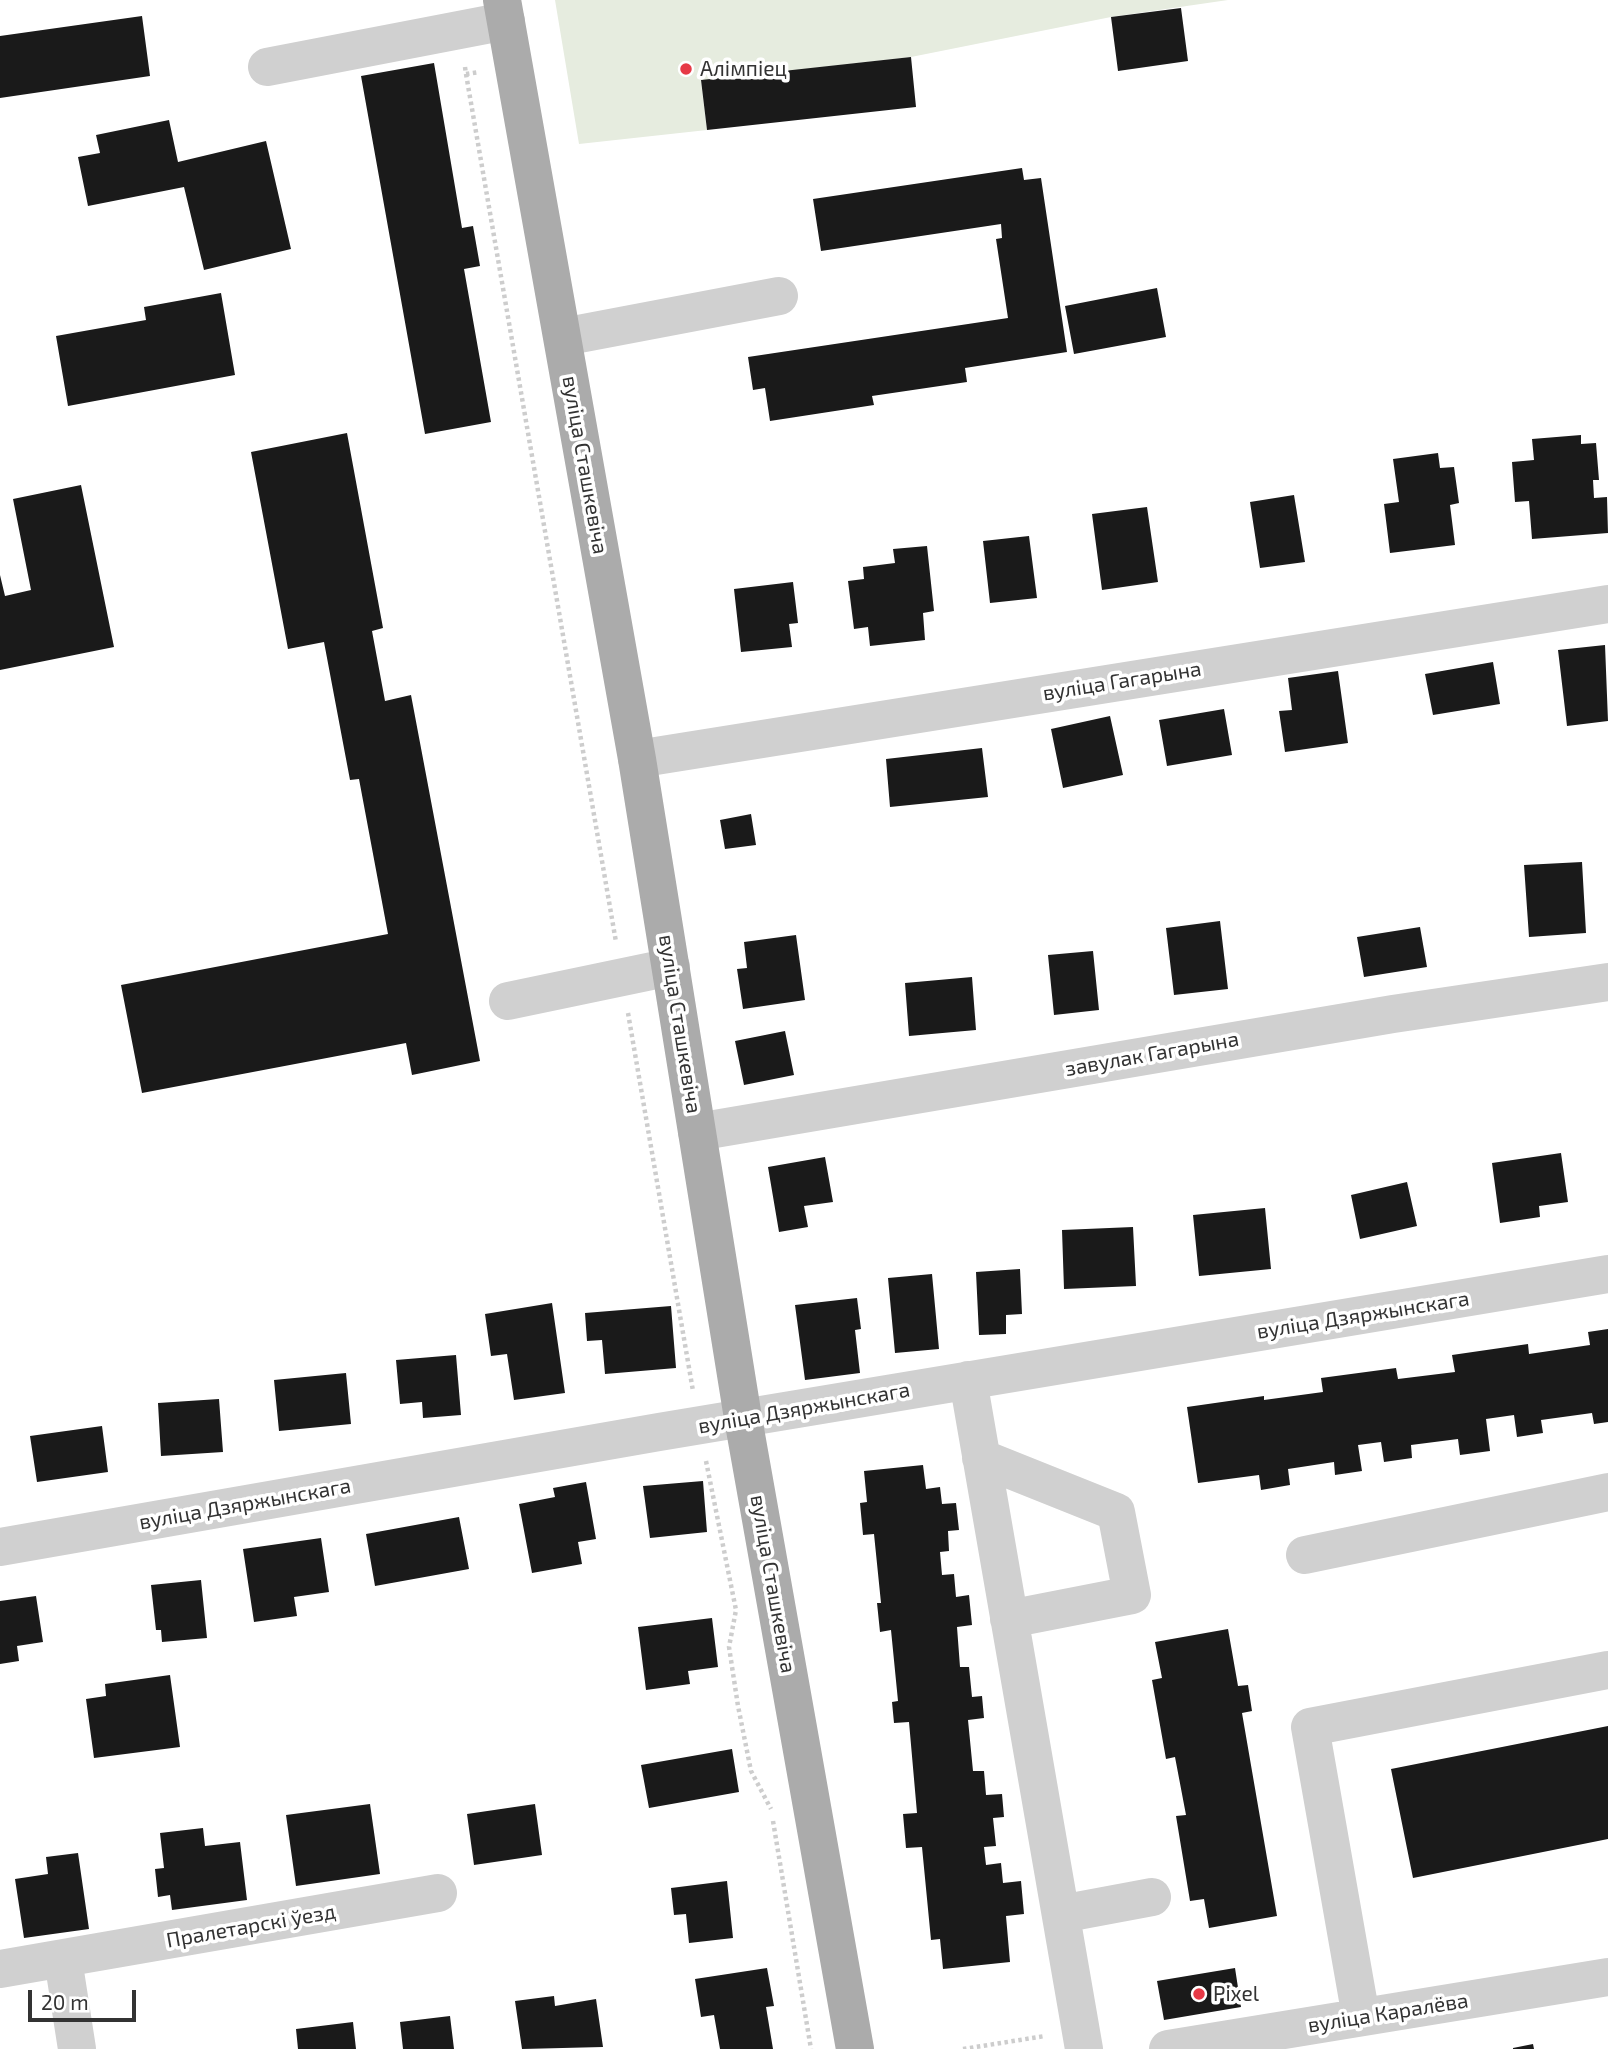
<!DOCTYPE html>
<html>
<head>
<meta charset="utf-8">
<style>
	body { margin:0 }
	#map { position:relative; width:1608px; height:2049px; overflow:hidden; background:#fff; font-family:"Exo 2",sans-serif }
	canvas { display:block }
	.scale { position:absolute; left:28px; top:1990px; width:108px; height:32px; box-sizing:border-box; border:4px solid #333; border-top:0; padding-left:9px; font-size:21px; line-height:24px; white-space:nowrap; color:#333; -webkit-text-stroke:5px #fff; paint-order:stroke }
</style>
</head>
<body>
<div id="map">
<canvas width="1608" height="2049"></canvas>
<div class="scale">20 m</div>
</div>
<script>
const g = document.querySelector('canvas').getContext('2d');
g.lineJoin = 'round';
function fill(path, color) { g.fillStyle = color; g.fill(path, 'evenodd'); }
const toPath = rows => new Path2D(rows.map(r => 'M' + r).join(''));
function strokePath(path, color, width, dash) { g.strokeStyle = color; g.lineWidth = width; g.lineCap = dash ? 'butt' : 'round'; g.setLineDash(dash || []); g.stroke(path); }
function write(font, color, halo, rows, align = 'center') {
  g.font = font + ' "Exo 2",sans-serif'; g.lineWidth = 7; g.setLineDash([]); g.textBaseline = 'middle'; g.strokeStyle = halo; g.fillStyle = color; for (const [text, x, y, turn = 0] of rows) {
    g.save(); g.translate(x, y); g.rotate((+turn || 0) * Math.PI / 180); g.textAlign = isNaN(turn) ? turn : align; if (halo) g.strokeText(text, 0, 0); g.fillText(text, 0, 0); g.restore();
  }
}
fill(toPath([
	[555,0,1228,0,1111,17,911,57,701,81,707,130,579,144]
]), '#e6ecdf');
fill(toPath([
	[1181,8,1188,61,1118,71,1111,17],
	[142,16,150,76,0,98,0,36],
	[911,57,916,107,707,130,701,80],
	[434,63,462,228,473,226,480,266,464,269,491,422,425,434,361,76],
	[169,120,178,162,266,141,291,249,204,270,184,187,88,206,78,157,100,153,96,135],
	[1022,168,1024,180,1041,178,1067,352,965,368,967,382,872,396,874,405,770,421,765,388,753,390,748,357,1008,318,996,239,1002,238,1001,224,821,251,813,199],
	[1157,288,1166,337,1074,354,1065,306],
	[221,293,235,375,68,406,56,336,146,320,144,307],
	[347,433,383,628,372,631,385,701,411,695,480,1061,412,1075,406,1043,142,1093,121,985,388,934,359,779,350,780,324,642,288,649,251,452],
	[1581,435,1581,444,1596,443,1599,480,1593,480,1594,498,1607,497,1608,533,1532,539,1529,501,1515,502,1512,462,1534,460,1532,439],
	[1438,453,1440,468,1454,467,1459,503,1450,505,1455,545,1390,553,1384,504,1399,502,1393,459],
	[81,485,114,647,0,670,0,575,5,596,31,590,13,499],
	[1294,495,1305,562,1260,568,1250,502],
	[1147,507,1158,582,1102,590,1092,514],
	[1029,536,1037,598,990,603,983,541],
	[927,546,934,611,923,613,925,640,870,646,868,627,854,629,848,581,864,579,863,567,895,563,893,549],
	[793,582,798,623,789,624,792,647,741,652,734,589],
	[1605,645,1608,721,1567,726,1558,650],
	[1493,662,1500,704,1433,715,1425,674],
	[1338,671,1348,743,1285,752,1279,711,1292,710,1288,678],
	[1224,709,1232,755,1167,766,1159,720],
	[1110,716,1123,775,1063,788,1051,729],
	[982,748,988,797,890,807,886,759],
	[751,814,756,845,725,849,720,820],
	[1582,862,1586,933,1529,937,1524,865],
	[1220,921,1228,989,1174,995,1166,928],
	[1420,927,1427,967,1364,977,1357,937],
	[796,935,805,1000,743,1009,737,969,747,968,744,942],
	[1093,951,1099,1010,1054,1015,1048,955],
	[972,977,976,1030,909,1036,905,983],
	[785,1031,794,1075,744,1085,735,1041],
	[1561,1153,1568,1202,1539,1206,1540,1217,1500,1223,1492,1163],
	[825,1157,833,1202,804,1206,808,1227,779,1232,768,1167],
	[1407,1182,1417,1226,1360,1239,1351,1195],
	[1265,1208,1271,1269,1199,1276,1193,1215],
	[1133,1227,1136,1286,1064,1289,1062,1230],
	[1020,1269,1022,1314,1006,1315,1006,1334,979,1335,976,1272],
	[932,1274,939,1349,895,1353,888,1278],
	[857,1298,861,1329,855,1330,860,1373,805,1380,795,1305],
	[552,1303,565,1393,514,1400,507,1354,491,1356,485,1314],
	[671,1306,676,1368,605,1374,602,1340,587,1341,585,1313],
	[1608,1329,1608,1422,1594,1424,1592,1413,1541,1420,1543,1433,1517,1437,1514,1415,1486,1419,1490,1451,1460,1455,1458,1439,1411,1445,1412,1458,1384,1462,1381,1442,1358,1445,1362,1471,1335,1475,1334,1462,1288,1469,1290,1485,1261,1490,1259,1475,1198,1483,1187,1407,1264,1396,1264,1400,1323,1392,1321,1378,1396,1368,1398,1379,1455,1372,1452,1355,1528,1344,1529,1354,1590,1345,1588,1332],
	[456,1355,461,1415,423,1418,422,1402,400,1404,396,1360],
	[346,1373,351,1424,279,1431,274,1380],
	[219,1399,223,1452,161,1456,158,1403],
	[102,1426,108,1472,37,1482,30,1436],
	[923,1465,926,1489,940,1487,942,1504,956,1503,959,1530,948,1531,949,1551,940,1552,942,1575,954,1574,956,1597,969,1595,972,1625,957,1627,960,1667,969,1667,972,1697,982,1696,984,1718,968,1720,973,1771,984,1771,986,1795,1002,1794,1004,1817,993,1818,996,1846,984,1847,986,1865,1001,1863,1003,1883,1021,1881,1024,1914,1006,1916,1010,1962,943,1969,940,1939,931,1940,922,1847,906,1848,903,1814,917,1813,909,1722,894,1723,892,1702,898,1701,891,1630,880,1632,877,1603,881,1603,874,1534,863,1535,860,1503,867,1502,864,1471],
	[703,1481,707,1532,650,1538,643,1486],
	[586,1482,596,1539,578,1542,582,1564,532,1573,519,1504,555,1497,553,1488],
	[459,1517,469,1569,375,1586,366,1534],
	[321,1538,329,1592,294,1597,297,1616,254,1622,243,1549],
	[201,1580,207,1638,162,1642,161,1630,156,1630,151,1585],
	[36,1596,43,1642,17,1646,19,1661,0,1664,0,1601],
	[712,1618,718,1667,688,1671,690,1684,646,1690,638,1627],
	[1228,1629,1238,1686,1248,1685,1252,1711,1242,1713,1277,1916,1209,1928,1204,1899,1190,1901,1176,1816,1186,1815,1175,1757,1166,1759,1152,1680,1162,1678,1155,1642],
	[170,1675,180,1747,94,1758,86,1699,106,1696,105,1684],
	[1608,1726,1608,1839,1413,1878,1391,1769],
	[732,1749,739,1792,649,1808,641,1765],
	[370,1804,380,1874,296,1886,286,1815],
	[535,1804,542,1855,474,1865,467,1814],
	[203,1828,205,1846,240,1842,247,1900,172,1910,170,1895,158,1897,155,1869,164,1868,160,1833],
	[78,1853,89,1929,24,1938,15,1879,48,1874,46,1857],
	[727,1881,733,1938,689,1943,686,1914,674,1915,671,1888],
	[767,1968,774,2006,766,2007,773,2049,720,2049,714,2015,701,2017,695,1979],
	[1235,1968,1241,2007,1164,2020,1157,1981],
	[554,1996,555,2006,596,1999,603,2047,522,2049,515,2001],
	[450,2016,454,2049,403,2049,400,2022],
	[353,2022,356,2049,298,2049,296,2029],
	[1533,2044,1534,2049,1513,2049,1513,2048]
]), '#1a1a1a');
strokePath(toPath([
	[465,67,466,74,479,72],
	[466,74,616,942],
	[628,1013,693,1391],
	[706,1461,736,1610,729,1647,738,1706,751,1771,771,1809],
	[773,1821,811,2049],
	[963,2049,1045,2036]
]), '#cdcdcd', 4.5, [3.5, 3.5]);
strokePath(toPath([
	[267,67,506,21],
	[563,337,779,296],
	[637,759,1608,604],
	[508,1001,671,967],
	[697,1132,1393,1014,1608,982],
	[968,1380,1084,2049],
	[981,1458,1116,1512,1132,1595,1009,1619],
	[0,1547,659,1432,1608,1274],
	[1305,1555,1608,1492],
	[1061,1914,1152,1897],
	[63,1959,77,2049],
	[0,1969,438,1893],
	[1361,2017,1310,1727,1608,1670],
	[1168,2049,1608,1977]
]), '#d0d0d0', 38);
strokePath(toPath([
	[502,0,637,759,743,1418,855,2049]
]), '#ababab', 38);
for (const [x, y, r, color] of [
	[686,69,7,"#e63946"],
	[1199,1994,7,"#e63946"]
]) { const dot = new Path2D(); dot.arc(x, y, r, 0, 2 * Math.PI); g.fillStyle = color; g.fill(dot); strokePath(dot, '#fff', 2.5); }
write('21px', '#333', '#fff', [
	["Алімпіец",700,69],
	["Pixel",1213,1994]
], 'left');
write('21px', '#333', '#fff', [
	["вуліца Сташкевіча",585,465,80],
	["вуліца Гагарына",1122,681,-9],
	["вуліца Сташкевіча",680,1024,81],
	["завулак Гагарына",1152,1054,-10],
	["вуліца Дзяржынскага",1363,1315,-9],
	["вуліца Дзяржынскага",804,1408,-10],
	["вуліца Дзяржынскага",245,1504,-10],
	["вуліца Сташкевіча",773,1584,80],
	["Пралетарскі ўезд",251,1926,-10],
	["вуліца Каралёва",1388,2013,-9]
]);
</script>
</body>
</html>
